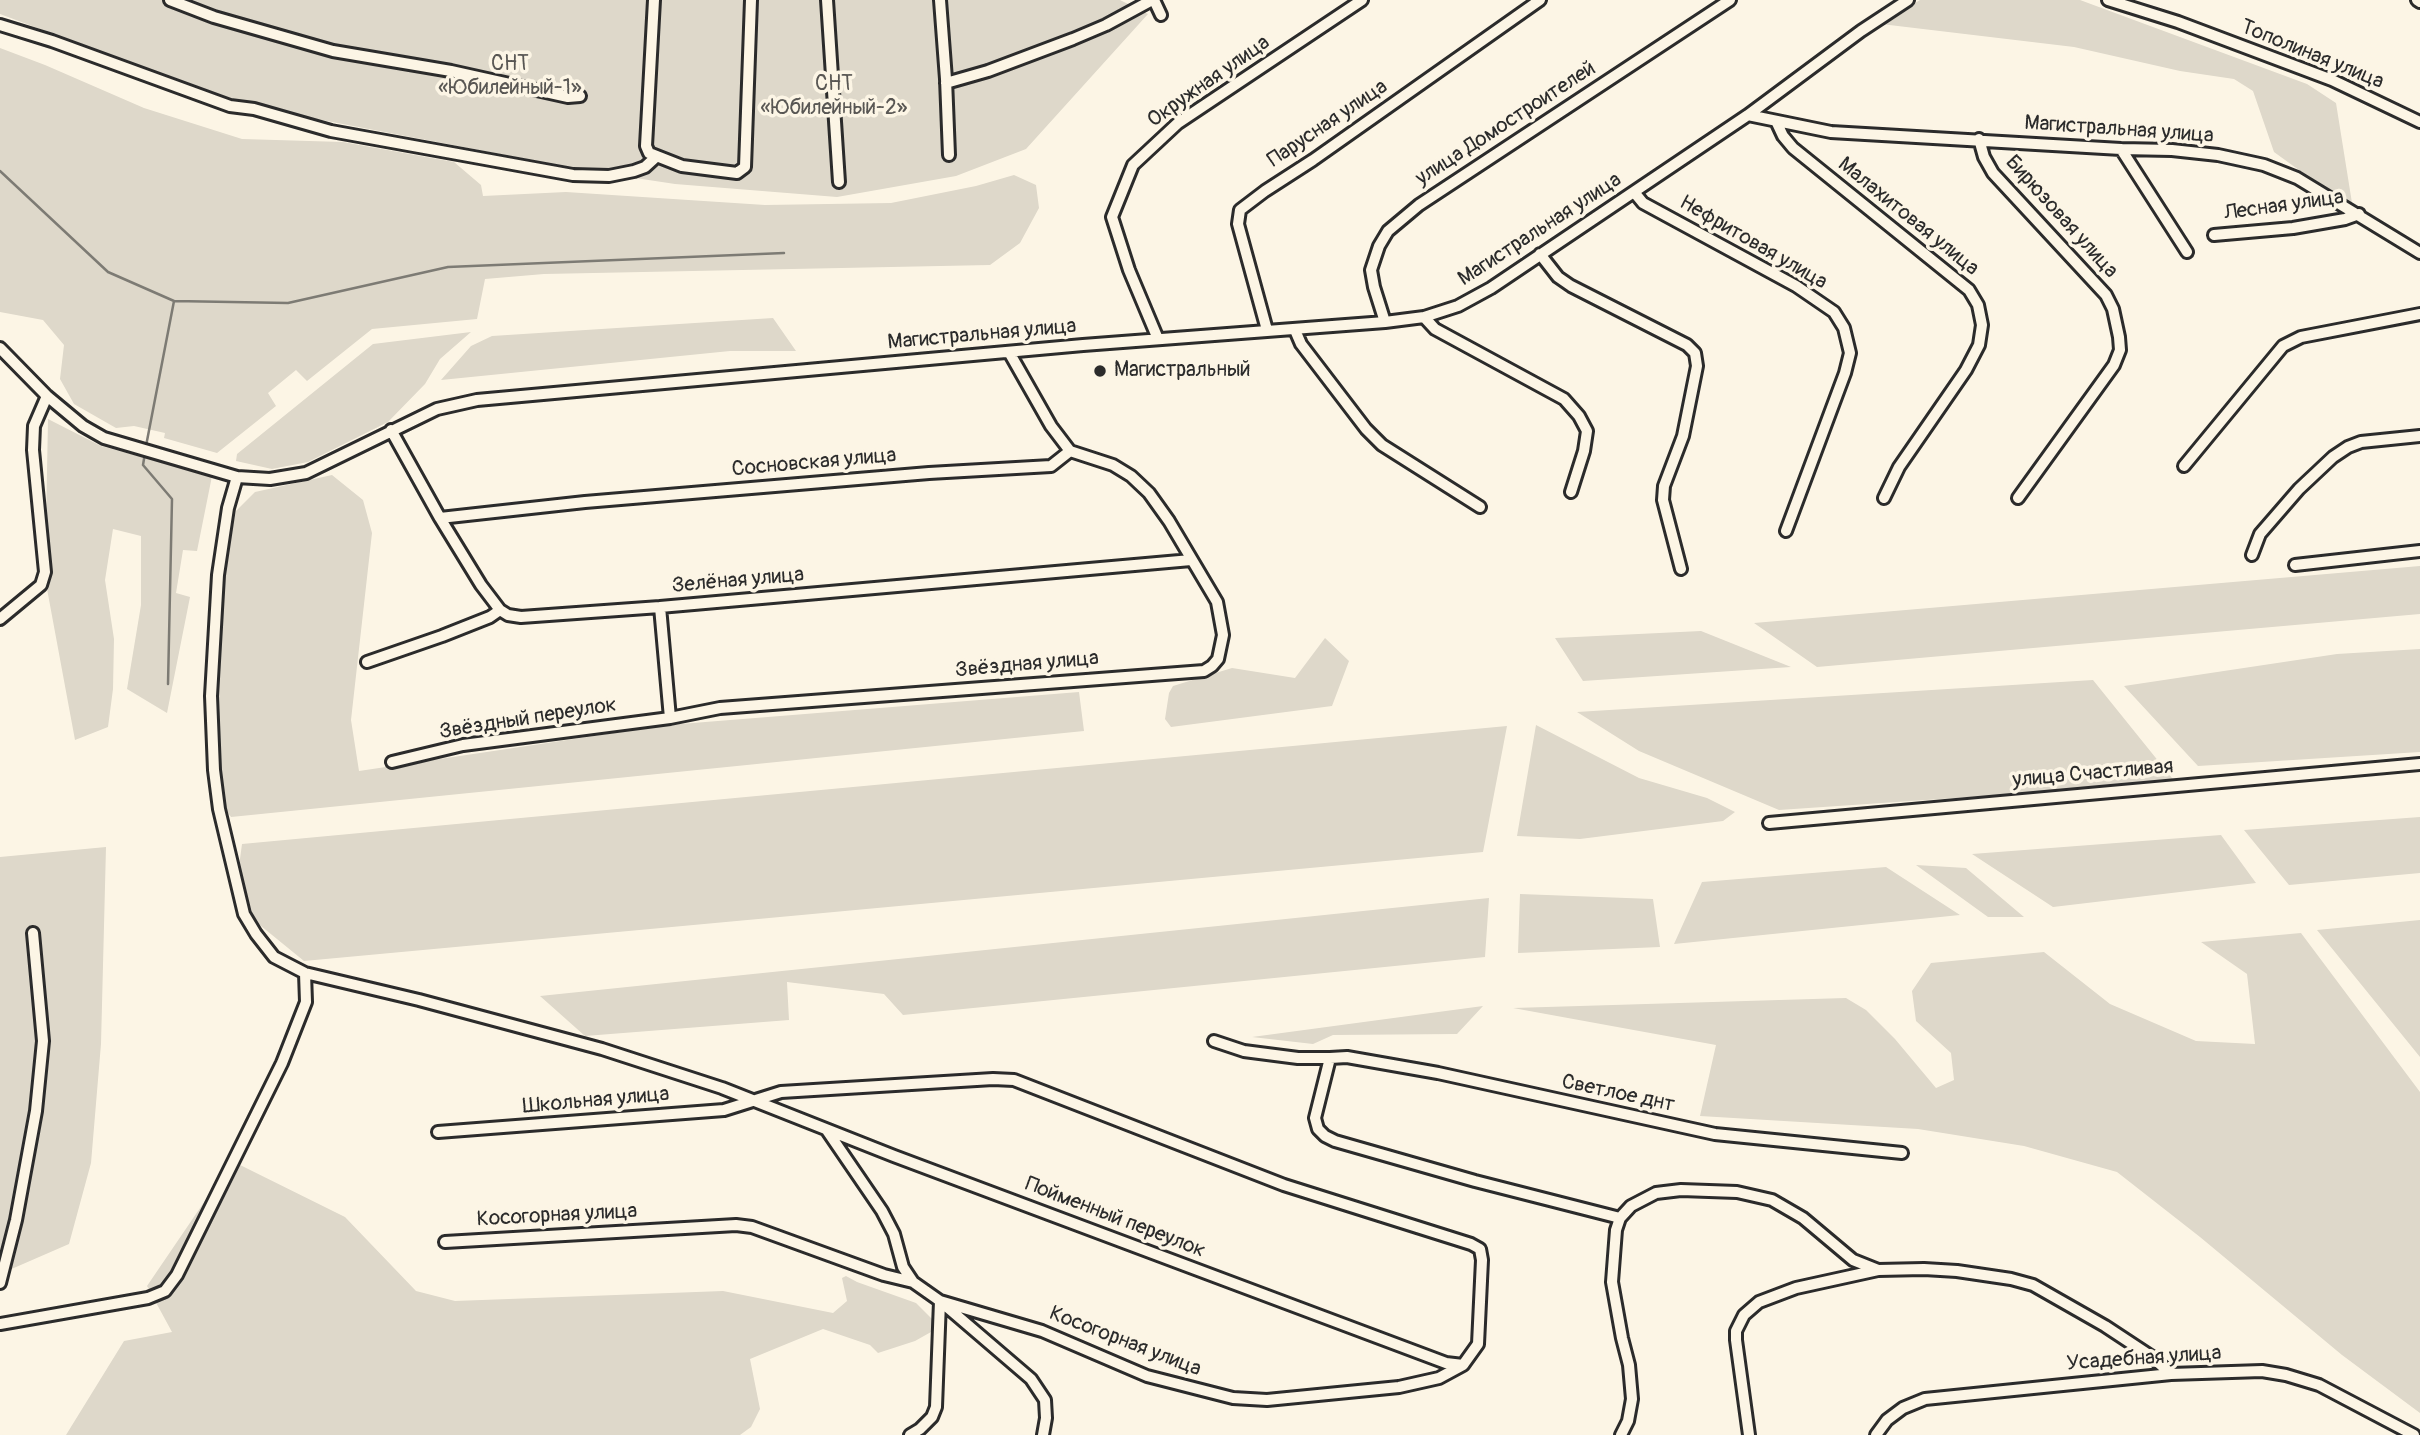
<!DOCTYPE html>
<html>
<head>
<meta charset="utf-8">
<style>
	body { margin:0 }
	canvas { display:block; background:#fcf5e5 }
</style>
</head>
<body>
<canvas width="2420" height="1435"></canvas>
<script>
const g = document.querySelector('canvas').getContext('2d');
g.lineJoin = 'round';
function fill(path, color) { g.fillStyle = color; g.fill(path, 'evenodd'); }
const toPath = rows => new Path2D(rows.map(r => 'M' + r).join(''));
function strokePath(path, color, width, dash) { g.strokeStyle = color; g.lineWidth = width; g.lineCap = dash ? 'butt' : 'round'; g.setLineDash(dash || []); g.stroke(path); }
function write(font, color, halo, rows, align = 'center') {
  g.font = font + ' Pangolin,sans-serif'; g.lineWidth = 7; g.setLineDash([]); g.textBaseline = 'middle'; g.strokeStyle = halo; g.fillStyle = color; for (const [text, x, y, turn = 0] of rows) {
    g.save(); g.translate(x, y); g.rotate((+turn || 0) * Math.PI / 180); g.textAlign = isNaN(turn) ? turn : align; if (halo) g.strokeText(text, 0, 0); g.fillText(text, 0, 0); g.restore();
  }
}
fill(toPath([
	[0,0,1120,0,1148,14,1026,149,956,176,837,197,675,184,589,171,243,105,0,14],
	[1920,0,2080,0,2307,84,2336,103,2352,203,2303,173,2274,152,2253,91,2234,79,2180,71,2074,47,1881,24],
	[0,48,45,65,144,108,242,139,343,142,454,162,481,185,483,196,566,192,765,205,891,203,976,186,1014,175,1036,185,1039,208,1020,243,990,265,544,274,485,279,477,319,372,329,307,381,296,370,268,393,276,406,217,453,164,438,165,433,134,426,116,428,74,404,60,379,64,345,43,320,0,312],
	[773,318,796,351,730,351,441,380,471,346,492,336],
	[471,332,440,359,425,384,388,422,308,462,272,469,236,461,237,454,373,344],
	[48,419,101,446,212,476,197,551,183,550,176,593,190,597,167,713,127,689,141,605,141,536,113,529,105,580,114,639,113,689,108,727,75,740,45,578],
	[332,475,363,500,372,533,351,720,359,771,668,725,1079,692,1084,731,231,817,220,802,217,681,224,570,236,511,255,492],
	[2420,566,2420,614,1817,667,1754,623],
	[1701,631,1791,667,1583,681,1555,638],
	[1325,638,1349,661,1332,706,1171,727,1165,719,1169,693,1173,686,1232,668,1295,678],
	[2420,649,2420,752,2198,766,2124,686,2337,654],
	[2093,680,2176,783,1779,810,1639,751,1577,712],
	[1536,725,1639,778,1707,798,1735,812,1723,821,1580,839,1517,836],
	[1507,726,1483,852,304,961,234,904,242,844],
	[2420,817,2420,873,2289,885,2244,830],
	[2221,835,2256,883,2053,907,1972,854],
	[106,847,101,1044,91,1163,69,1244,0,1274,0,857],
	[1916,865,1966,868,2024,917,1988,917],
	[1886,867,1960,915,1674,944,1702,882],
	[1520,894,1653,899,1660,947,1518,953],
	[1489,898,1485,957,903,1015,884,994,787,982,789,1020,585,1036,540,996],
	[2420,920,2420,1057,2317,930],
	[2301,933,2420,1092,2420,1413,2342,1355,2200,1237,2117,1172,2024,1146,1918,1129,1700,1116,1716,1045,1513,1008,1846,998,1866,1010,1895,1039,1936,1088,1954,1080,1951,1053,1916,1021,1912,991,1931,963,2044,952,2110,1004,2196,1041,2255,1044,2247,974,2201,942],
	[1483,1006,1457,1034,1333,1035,1313,1044,1252,1037],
	[232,1161,345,1217,416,1291,455,1301,723,1291,833,1313,847,1301,842,1278,846,1276,857,1282,916,1303,934,1321,931,1332,915,1341,878,1353,870,1345,823,1329,750,1359,760,1409,751,1427,740,1435,66,1435,124,1341,172,1332,147,1286]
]), '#ded8ca');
strokePath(toPath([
	[0,171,108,272,174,301,146,446],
	[174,301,288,303,448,267,784,253],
	[145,453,143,465,172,499,168,684]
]), '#7d7b74', 2.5);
const minor = toPath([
	[170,0,214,17,333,51,451,71,568,97,580,96],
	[654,0,646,146,649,153,682,166,737,173,745,167,751,0],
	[827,0,839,182],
	[940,0,946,79,949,155],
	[1154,0,1161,15],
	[2108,0,2178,22,2332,80,2420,122],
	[2417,0,2420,2],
	[0,25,52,41,230,106,254,109,331,131,573,175,609,176,634,171,645,167,657,156],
	[946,83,988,71,1073,39,1106,25,1152,0],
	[1748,115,1861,31,1908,0],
	[1776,121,1783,136,1793,148,1969,290,1978,305,1982,325,1979,345,1966,370,1899,467,1884,498],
	[1979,139,1984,157,1993,173,2106,295,2113,309,2119,337,2120,350,2114,365,2018,498],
	[2121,149,2187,252],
	[1634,192,1643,203,1796,286,1834,312,1844,328,1850,353,1845,373,1786,531],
	[2214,235,2293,228,2345,219,2359,214],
	[1540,254,1558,277,1571,286,1687,345,1695,353,1697,366,1683,436,1664,486,1663,500,1681,569],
	[1424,317,1435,329,1564,399,1579,416,1587,431,1584,451,1571,492],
	[1385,322,1374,287,1371,270,1379,246,1388,231,1419,205,1730,0],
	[1267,330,1238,224,1240,210,1265,191,1313,160,1540,0],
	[1295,330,1301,344,1366,429,1382,445,1480,507],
	[1158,339,1129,270,1112,217,1133,165,1178,123,1362,0],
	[0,348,47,396,83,426,104,438,237,477,270,479,306,473,437,409,477,400,1083,345,1385,322,1424,317,1458,306,1491,288,1748,115,1831,132,2121,149,2172,150,2218,155,2264,165,2297,178,2420,253],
	[391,430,440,518,481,585,500,610,508,615,521,617,660,607,1191,560],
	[2184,466,2283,346,2301,337,2420,314],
	[237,477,228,508,218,575,211,696,214,770,219,809,244,914,256,934,274,957,305,973,419,1000,602,1049,722,1088,894,1156,1446,1363,1463,1365],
	[440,518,585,502,929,473,1051,466,1070,451,1051,426,1009,352],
	[2252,555,2260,534,2299,489,2333,457,2348,447,2361,442,2420,436],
	[2295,565,2420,551],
	[660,607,670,718,720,708,1204,671,1212,666,1218,659,1223,635,1217,602,1169,521,1149,493,1131,476,1113,465,1070,451],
	[0,619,41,585,45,572,33,450,34,426,47,396],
	[367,662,442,636,490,617,500,610],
	[392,762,463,745,670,718],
	[1769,823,2420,764],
	[1214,1041,1244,1051,1298,1058,1330,1058,1315,1118,1318,1129,1325,1136,1335,1141,1475,1181,1620,1218],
	[1330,1058,1347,1057,1438,1073,1715,1134,1902,1153],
	[826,1129,882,1211,894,1234,903,1267,913,1282,940,1301,1031,1379,1045,1400,1046,1418,1043,1435],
	[438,1132,724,1110,781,1092,993,1079,1014,1080,1284,1185,1471,1244,1480,1249,1482,1260,1478,1344,1463,1365,1439,1378,1399,1387,1267,1400,1233,1398,1147,1376,1042,1331,940,1301,936,1407,932,1417,920,1429,910,1435],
	[445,1242,736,1225,752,1227,884,1275,913,1282],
	[0,1283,16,1220,36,1111,43,1041,33,933],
	[0,1324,148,1298,165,1291,177,1275,282,1063,306,1002,305,973],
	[1621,1435,1628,1421,1632,1399,1629,1365,1622,1338,1612,1282,1616,1230,1620,1218,1631,1206,1656,1193,1681,1190,1737,1192,1772,1200,1803,1218,1853,1260,1878,1270],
	[1749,1435,1736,1340,1736,1331,1744,1315,1759,1302,1796,1288,1878,1270,1924,1269,1957,1271,2011,1279,2033,1285,2105,1326,2152,1357,2171,1374],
	[1876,1435,1887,1420,1903,1408,1925,1399,2171,1374,2262,1371,2286,1375,2319,1385,2414,1435]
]);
strokePath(minor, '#2b2b2b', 16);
strokePath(minor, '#fcf5e5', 10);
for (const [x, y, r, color] of [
	[1100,371,7,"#2b2b2b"]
]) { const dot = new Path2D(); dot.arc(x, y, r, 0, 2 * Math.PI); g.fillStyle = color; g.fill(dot); strokePath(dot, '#fcf5e5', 2.5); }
write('21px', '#2b2b2b', '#fcf5e5', [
	["Тополиная улица",2312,55,22],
	["Окружная улица",1209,82,-35],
	["Парусная улица",1328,124,-34],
	["улица Домостроителей",1506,124,-33],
	["Магистральная улица",2119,130,4],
	["Лесная улица",2284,206,-8],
	["Малахитовая улица",1908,217,39],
	["Бирюзовая улица",2061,217,48],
	["Магистральная улица",1540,230,-33],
	["Нефритовая улица",1753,243,30],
	["Магистральная улица",982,335,-5],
	["Сосновская улица",814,463,-5],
	["Зелёная улица",738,581,-5],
	["Звёздная улица",1027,665,-5],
	["Звёздный переулок",528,719,-9],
	["улица Счастливая",2093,774,-5],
	["Светлое днт",1618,1094,12],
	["Школьная улица",596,1101,-5],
	["Косогорная улица",557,1216,-3],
	["Пойменный переулок",1115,1218,21],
	["Косогорная улица",1125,1342,21],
	["Усадебная улица",2144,1359,-4]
]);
write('21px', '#585653', '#fcf5e5', [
	["СНТ",510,65],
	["«Юбилейный-1»",510,89],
	["СНТ",834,85],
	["«Юбилейный-2»",834,109]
]);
write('21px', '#2b2b2b', '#fcf5e5', [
	["Магистральный",1114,371]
], 'left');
</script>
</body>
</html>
